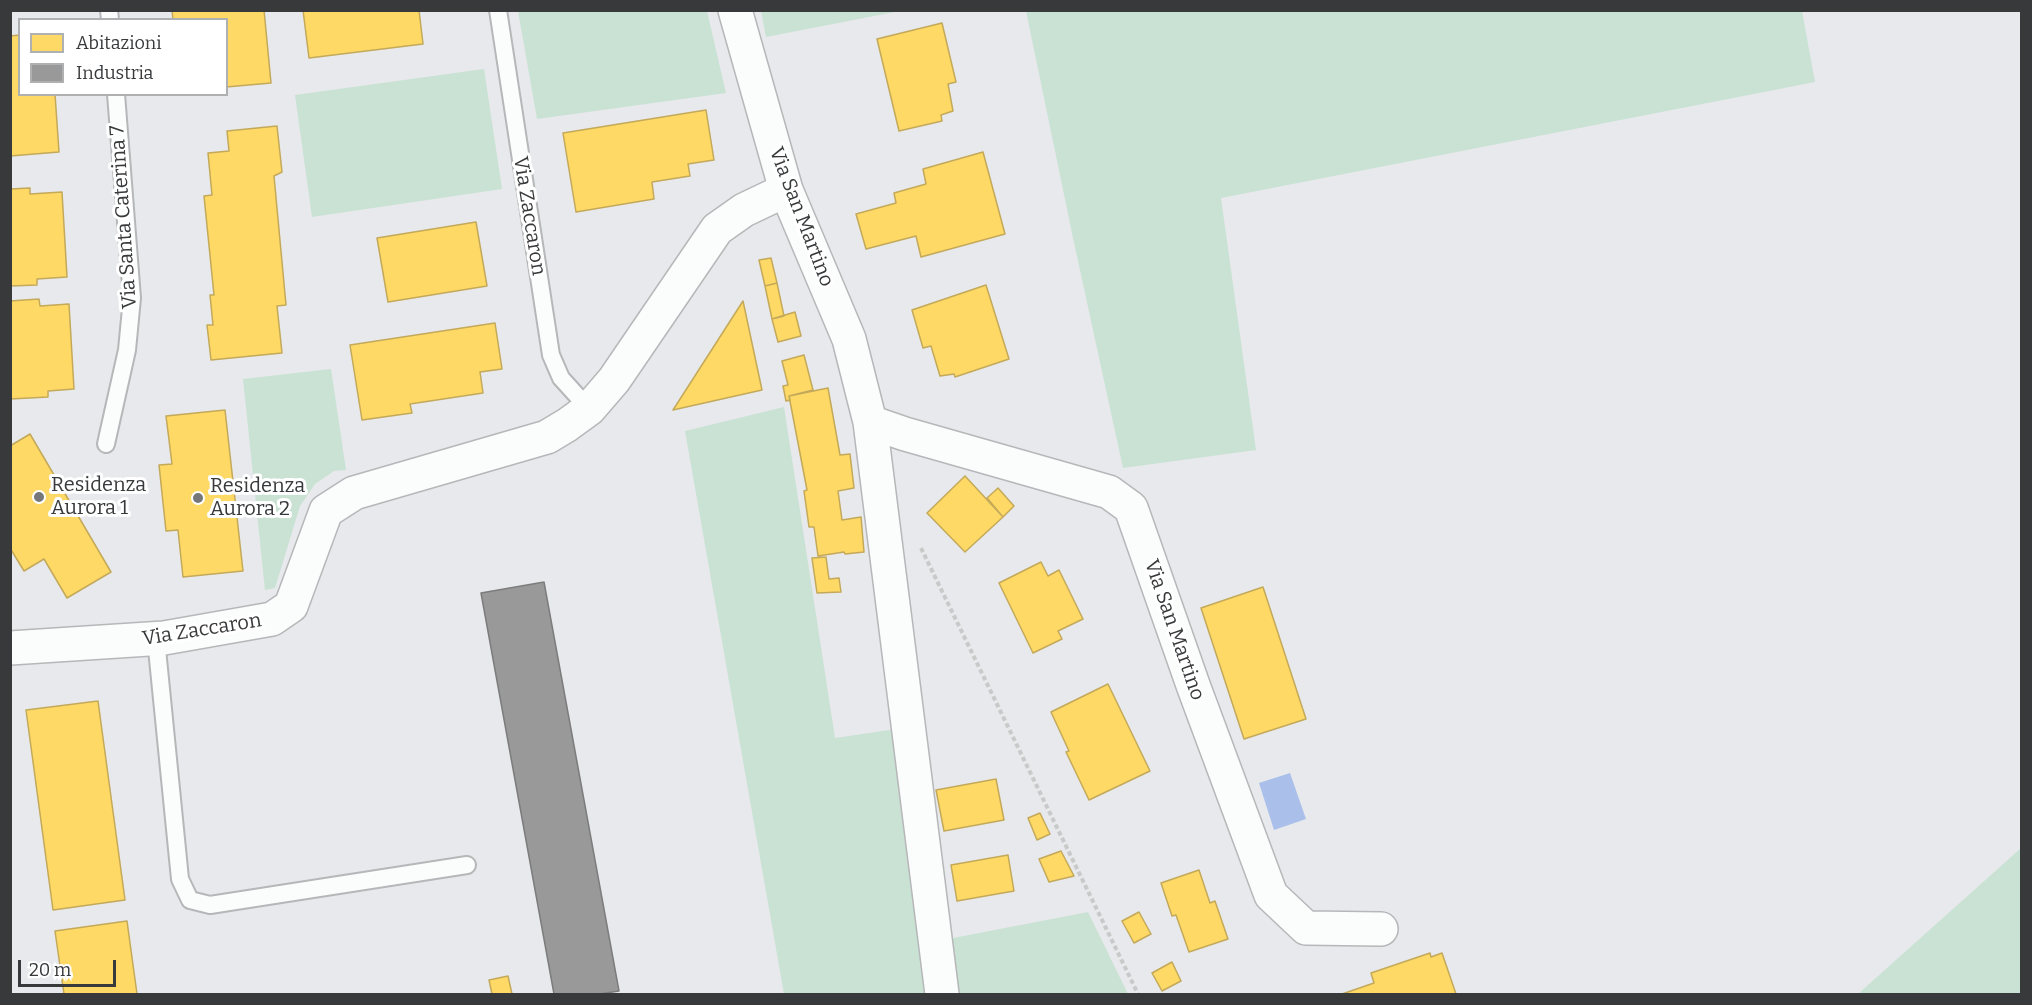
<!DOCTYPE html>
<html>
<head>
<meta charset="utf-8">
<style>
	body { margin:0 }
	#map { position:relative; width:2032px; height:1005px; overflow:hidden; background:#e7e9ec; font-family:Bitter,serif }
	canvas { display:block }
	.frame { position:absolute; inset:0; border:12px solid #38393b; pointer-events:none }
	.legend { position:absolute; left:18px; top:18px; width:210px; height:78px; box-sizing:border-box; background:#fff; border:2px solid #afb0b1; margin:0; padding:8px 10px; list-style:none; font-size:18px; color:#38393b }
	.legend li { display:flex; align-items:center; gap:12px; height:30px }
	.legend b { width:30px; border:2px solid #afb0b1 }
	.scale { position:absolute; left:18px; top:960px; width:98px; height:27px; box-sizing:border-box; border:3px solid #38393b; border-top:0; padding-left:8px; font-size:18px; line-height:21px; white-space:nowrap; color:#38393b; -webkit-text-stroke:4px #fff; paint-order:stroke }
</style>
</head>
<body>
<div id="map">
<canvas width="2032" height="1005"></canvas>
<div class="frame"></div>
<ul class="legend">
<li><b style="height:16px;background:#ffd966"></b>Abitazioni</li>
<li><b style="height:16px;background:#999"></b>Industria</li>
</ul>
<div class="scale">20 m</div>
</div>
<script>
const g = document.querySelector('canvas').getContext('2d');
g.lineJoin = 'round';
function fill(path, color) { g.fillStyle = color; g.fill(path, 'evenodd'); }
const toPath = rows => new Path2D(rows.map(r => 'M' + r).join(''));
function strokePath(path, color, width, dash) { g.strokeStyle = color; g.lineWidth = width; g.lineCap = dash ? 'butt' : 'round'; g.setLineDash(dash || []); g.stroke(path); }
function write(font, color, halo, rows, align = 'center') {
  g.font = font + ' Bitter,serif'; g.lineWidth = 6; g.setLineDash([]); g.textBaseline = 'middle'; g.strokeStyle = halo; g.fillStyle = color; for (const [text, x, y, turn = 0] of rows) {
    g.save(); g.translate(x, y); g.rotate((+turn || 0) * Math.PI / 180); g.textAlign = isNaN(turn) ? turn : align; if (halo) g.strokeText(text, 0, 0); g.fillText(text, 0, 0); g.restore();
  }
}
fill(toPath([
	[518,11,707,11,726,93,537,119],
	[761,11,761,10,900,11,766,37],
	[1026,11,1802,11,1815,82,1221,198,1256,450,1123,468,1073,238],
	[484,69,502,189,312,217,295,95],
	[331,369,346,470,334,471,315,484,300,506,275,588,265,590,243,379],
	[784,407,835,738,896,729,927,994,784,994,685,431],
	[2021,848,2021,994,1858,994],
	[1088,912,1128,994,956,994,948,939]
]), '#cae2d3');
fill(toPath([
	[1290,773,1306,819,1274,830,1259,783]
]), '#aac0ea');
const homes = toPath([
	[172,10,264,10,271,83,226,87,226,20,173,20,172,10],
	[303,10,419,10,423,44,309,58,303,10],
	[942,23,956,82,948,84,953,111,941,115,942,121,899,131,877,39,942,23],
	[20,35,20,94,55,94,59,152,10,156,10,36,20,35],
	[706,110,714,160,688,164,690,176,652,182,654,199,576,212,563,133,706,110],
	[277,126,282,172,274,176,286,305,277,306,282,353,211,360,207,325,213,325,210,295,214,295,204,196,212,195,208,153,229,151,227,131,277,126],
	[983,152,1005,234,921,257,916,236,866,249,856,214,896,203,894,193,926,184,923,169,983,152],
	[30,188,30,194,62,192,67,277,37,279,37,285,10,286,10,189,30,188],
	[476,222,487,286,388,302,377,238,476,222],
	[771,258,777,283,765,286,759,260,771,258],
	[777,283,784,316,772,319,765,286,777,283],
	[986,285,1009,359,955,377,954,374,940,376,931,346,923,348,912,310,986,285],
	[39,299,40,306,69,304,74,389,48,391,48,397,10,399,10,301,39,299],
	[743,301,762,390,673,410,743,301],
	[795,312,801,336,778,342,772,319,795,312],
	[495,323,502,369,480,372,483,393,410,404,412,413,362,420,350,345,495,323],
	[804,355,813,390,789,396,790,400,786,401,783,386,788,385,782,361,804,355],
	[828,388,840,455,850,454,854,488,838,491,842,520,861,517,864,552,845,554,844,552,818,556,814,527,809,527,804,491,807,490,789,396,828,388],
	[225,410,243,571,183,577,178,530,166,531,159,465,172,464,166,416,225,410],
	[30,434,111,572,67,598,44,559,24,571,10,548,10,446,30,434],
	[965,476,1003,517,965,552,927,513,965,476],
	[998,488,1014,506,1003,517,987,498,998,488],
	[826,557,829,579,839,578,841,592,817,593,812,558,826,557],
	[1041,562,1048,576,1059,570,1083,619,1058,631,1062,639,1033,653,999,583,1041,562],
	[1263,587,1306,719,1244,739,1201,608,1263,587],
	[1108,684,1150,771,1089,800,1066,752,1069,751,1051,712,1108,684],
	[98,701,125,900,53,910,26,710,98,701],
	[996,779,1004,820,944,831,936,790,996,779],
	[1040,813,1050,834,1037,840,1028,818,1040,813],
	[1061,851,1074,876,1049,882,1039,859,1061,851],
	[1008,855,1014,891,957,901,951,865,1008,855],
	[1199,870,1210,903,1215,901,1228,939,1189,952,1176,915,1172,916,1161,883,1199,870],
	[1139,912,1151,934,1134,943,1122,921,1139,912],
	[127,921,137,994,64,994,55,931,127,921],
	[1430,953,1431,957,1442,953,1456,994,1342,994,1374,983,1371,973,1430,953],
	[1172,962,1181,981,1162,991,1152,973,1172,962],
	[508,976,512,994,492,994,489,980,508,976]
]);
fill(homes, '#ffd966');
strokePath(homes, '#c3a959', 1.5);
const industry = toPath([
	[544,582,619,991,600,994,554,994,481,593,544,582]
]);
fill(industry, '#999');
strokePath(industry, '#7c7c7d', 1.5);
const lane = toPath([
	[109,10,110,20],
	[498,10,551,355,561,378,589,409],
	[106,444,127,350,132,298,116,94],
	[156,639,180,879,190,900,210,905,467,865]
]);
const street = toPath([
	[735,10,786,190,849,339,870,422,942,994],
	[870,422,905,434,1109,492,1131,508,1193,685,1271,895,1306,928,1381,929],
	[10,648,164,638,272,619,291,606,326,511,354,493,547,437,567,425,589,409,614,380,717,229,744,210,786,190]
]);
strokePath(lane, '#b6b7b9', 20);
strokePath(street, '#b6b7b9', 36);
strokePath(toPath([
	[921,548,1138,994]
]), '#c8c9c9', 4, [4.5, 3]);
strokePath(lane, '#fbfcfc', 16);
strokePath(street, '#fbfcfc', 33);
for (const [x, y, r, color] of [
	[39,497,6,"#757779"],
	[198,498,6,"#757779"]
]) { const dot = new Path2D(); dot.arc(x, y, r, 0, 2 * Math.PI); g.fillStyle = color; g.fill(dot); strokePath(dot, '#fff', 2); }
write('20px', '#38393b', '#fff', [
	["Via Zaccaron",529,216,81],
	["Via Santa Caterina 7",124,217,-94],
	["Via San Martino",801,217,69],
	["Via Zaccaron",202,630,-9],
	["Via San Martino",1174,630,71]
]);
write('20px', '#38393b', '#fff', [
	["Residenza",51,485],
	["Aurora 1",51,508],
	["Residenza",210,486],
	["Aurora 2",210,509]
], 'left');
</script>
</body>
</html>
